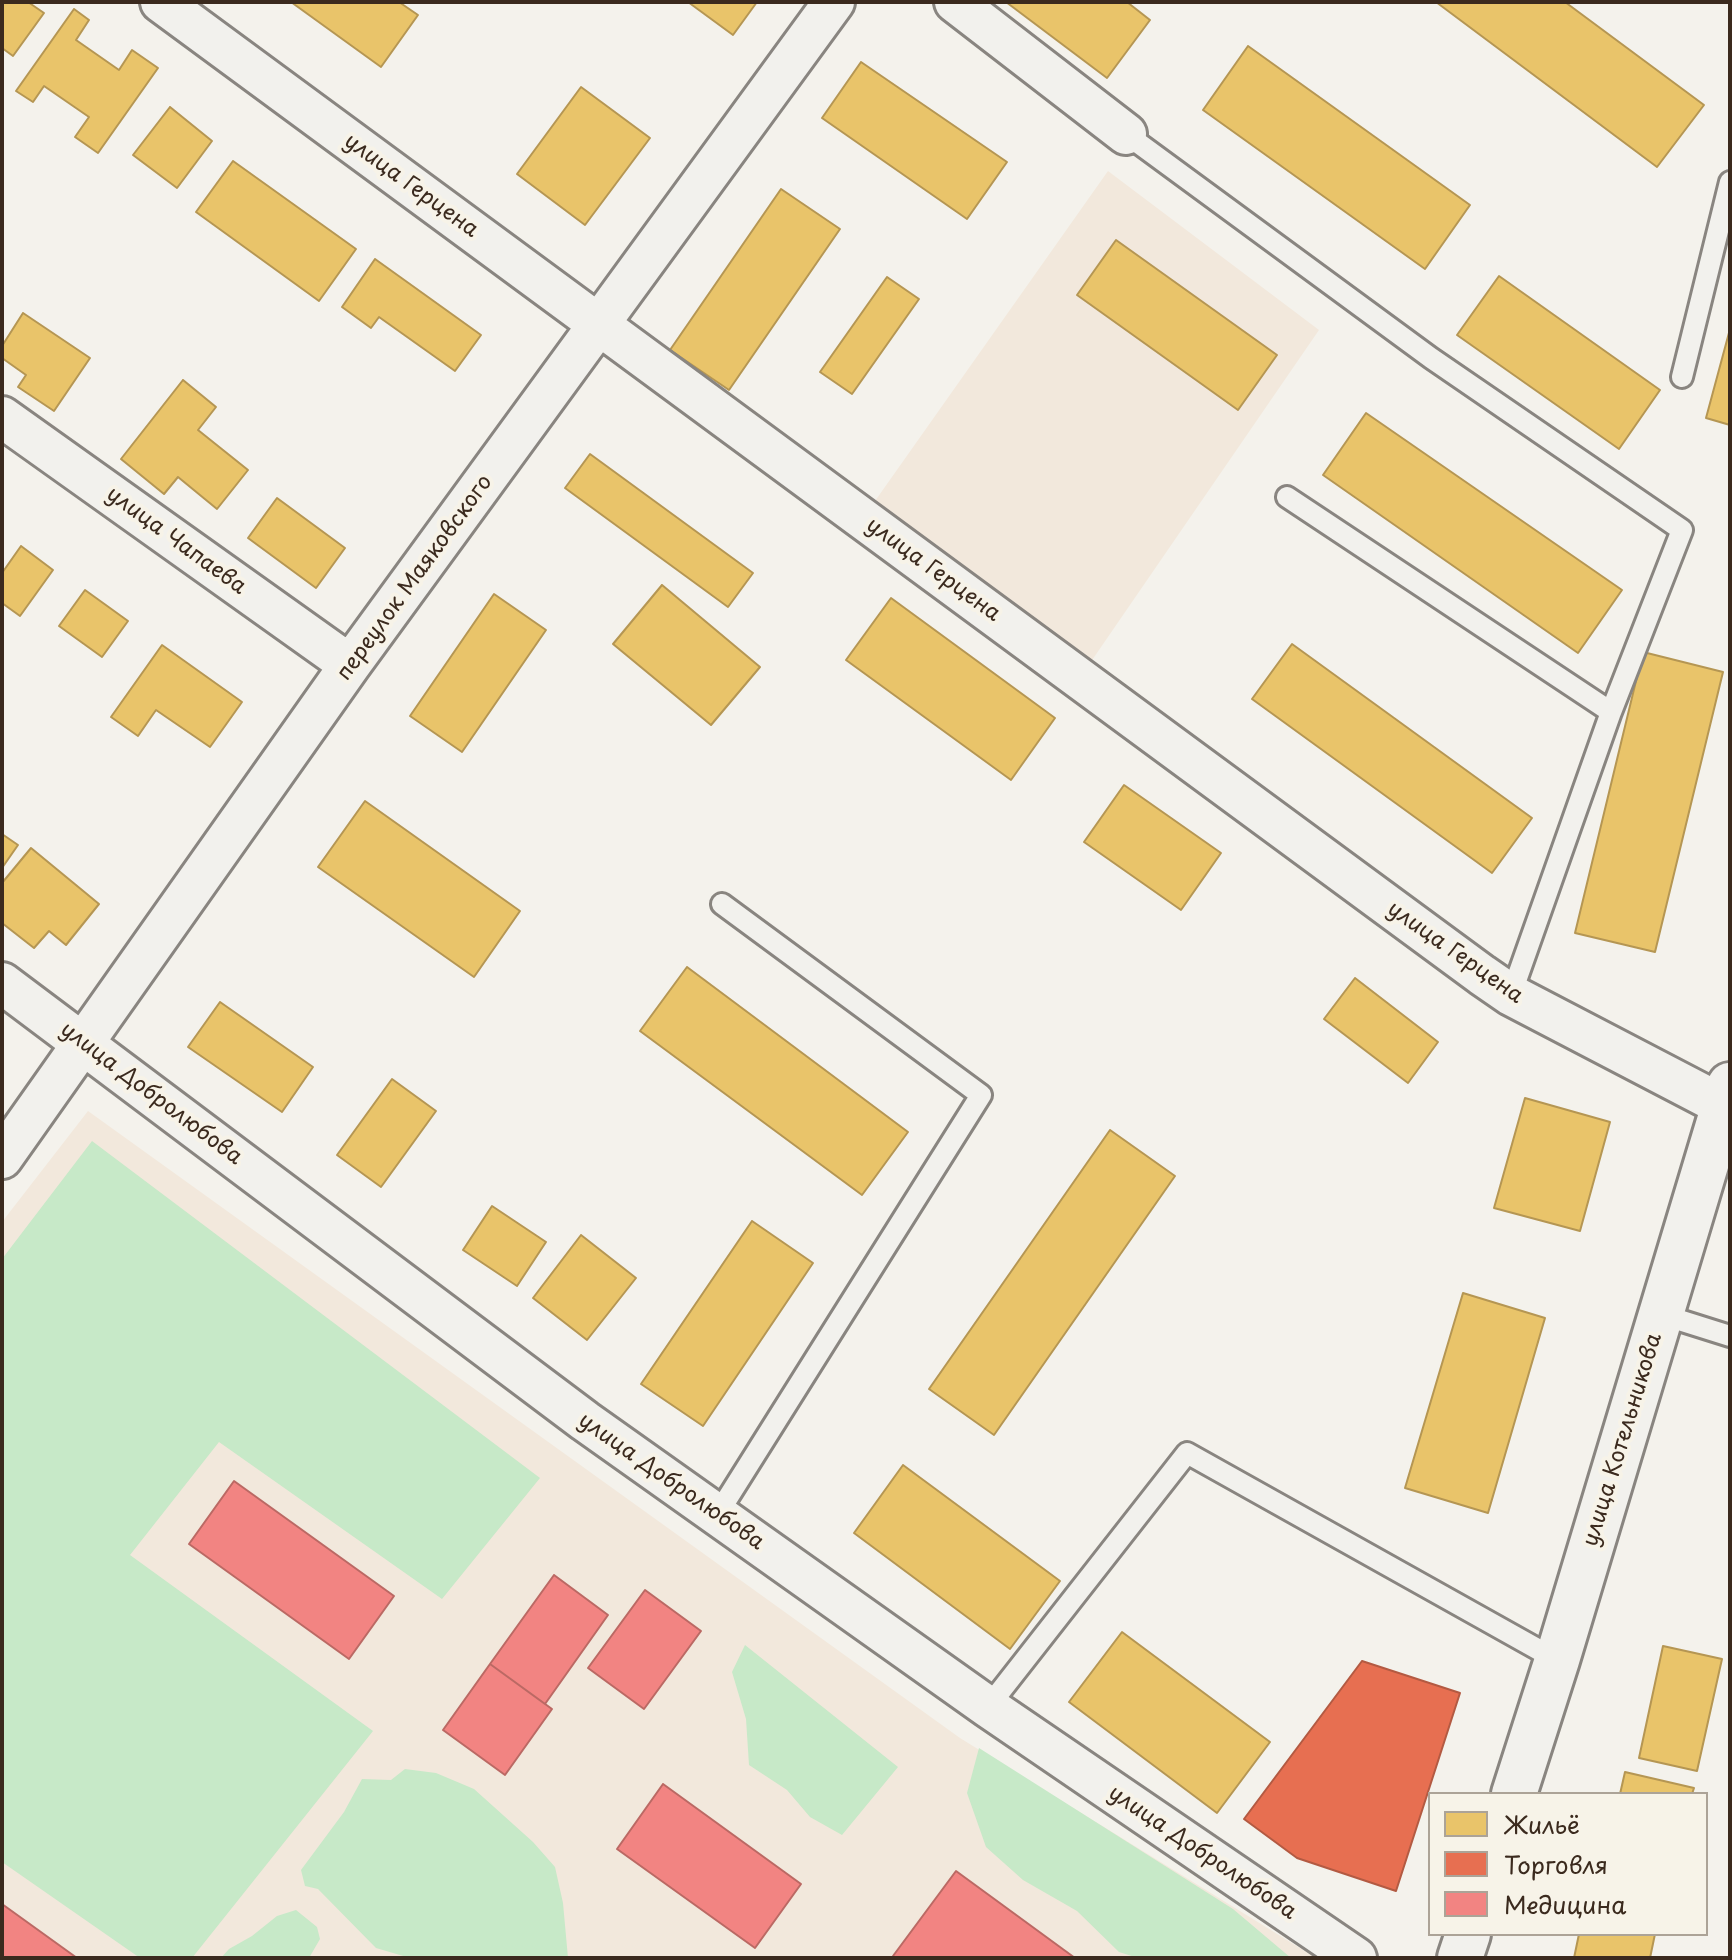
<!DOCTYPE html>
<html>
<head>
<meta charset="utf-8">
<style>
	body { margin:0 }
	#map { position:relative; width:1732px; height:1960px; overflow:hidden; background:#f4f2ec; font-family:"Playpen Sans",sans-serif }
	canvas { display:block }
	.frame { position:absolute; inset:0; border:4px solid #3b2a1e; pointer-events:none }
	.legend { position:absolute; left:1428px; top:1792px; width:280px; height:144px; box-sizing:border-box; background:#f7f3e8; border:2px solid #aca397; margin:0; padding:10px 14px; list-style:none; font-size:24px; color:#3b2a1e }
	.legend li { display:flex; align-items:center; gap:16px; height:40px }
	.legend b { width:40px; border:2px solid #aca397 }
</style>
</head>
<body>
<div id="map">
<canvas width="1732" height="1960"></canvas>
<div class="frame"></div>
<ul class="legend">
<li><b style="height:22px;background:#e9c46a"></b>Жильё</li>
<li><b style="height:22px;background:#e76f51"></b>Торговля</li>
<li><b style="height:22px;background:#f28482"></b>Медицина</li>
</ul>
</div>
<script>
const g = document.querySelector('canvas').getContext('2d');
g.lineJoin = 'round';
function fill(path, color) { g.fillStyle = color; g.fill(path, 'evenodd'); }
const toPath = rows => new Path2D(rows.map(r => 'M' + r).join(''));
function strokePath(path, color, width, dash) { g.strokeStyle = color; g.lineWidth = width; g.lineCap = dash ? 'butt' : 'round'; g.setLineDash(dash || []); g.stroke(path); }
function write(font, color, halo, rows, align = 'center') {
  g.font = font + ' "Playpen Sans",sans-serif'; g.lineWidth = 8; g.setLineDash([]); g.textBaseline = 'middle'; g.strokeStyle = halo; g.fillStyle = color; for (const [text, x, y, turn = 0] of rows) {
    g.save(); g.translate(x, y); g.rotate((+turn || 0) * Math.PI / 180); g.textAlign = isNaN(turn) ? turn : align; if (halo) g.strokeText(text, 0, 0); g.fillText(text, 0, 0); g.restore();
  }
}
fill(toPath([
	[1108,171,1319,330,1088,666,875,501],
	[88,1111,960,1738,1316,1958,2,1958,2,1222]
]), '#f2e8dc');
fill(toPath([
	[92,1141,540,1478,442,1599,219,1442,130,1555,373,1731,192,1958,140,1958,2,1862,2,1259],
	[745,1645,898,1767,842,1835,810,1817,787,1790,749,1765,746,1719,732,1672],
	[979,1748,1233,1909,1291,1958,1138,1958,1119,1952,1077,1911,1023,1880,986,1847,967,1793],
	[405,1769,436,1773,474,1789,533,1842,555,1867,563,1903,568,1958,410,1958,376,1948,318,1889,305,1886,301,1870,344,1812,362,1779,391,1780],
	[296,1910,317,1927,320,1939,309,1958,221,1958,229,1949,252,1936,277,1916]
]), '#c7e9c8');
const homes = toPath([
	[2,2,28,2,44,13,13,56,2,48,2,2],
	[291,2,399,2,418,15,381,67,291,2],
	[688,2,757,2,733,35,688,2],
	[1006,2,1127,2,1150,20,1107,78,1006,2],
	[1436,2,1565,2,1704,105,1657,167,1436,2],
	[74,9,89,20,76,40,119,70,132,50,158,68,98,153,75,137,89,117,44,86,33,102,16,91,74,9],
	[1248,46,1470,205,1425,269,1203,110,1248,46],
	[861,62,1007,162,967,219,822,118,861,62],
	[581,87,650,138,585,225,517,174,581,87],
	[170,107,212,141,177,188,133,155,170,107],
	[233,161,356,249,319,301,196,212,233,161],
	[781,189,840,229,729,390,670,350,781,189],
	[1116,240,1277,355,1238,410,1077,295,1116,240],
	[375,259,481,335,455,371,379,317,371,328,342,307,375,259],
	[1499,276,1660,390,1619,449,1457,335,1499,276],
	[887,277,919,299,852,394,820,372,887,277],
	[23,313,90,358,54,411,18,387,26,375,2,358,2,346,23,313],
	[1730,329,1730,425,1706,418,1730,329],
	[183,380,216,407,198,430,248,470,217,509,178,477,164,494,121,459,183,380],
	[1366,413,1622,590,1578,653,1323,475,1366,413],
	[590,454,753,573,728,607,565,488,590,454],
	[277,498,345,548,316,588,248,538,277,498],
	[21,546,53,570,20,616,2,603,2,573,21,546],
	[662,585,760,667,711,725,613,644,662,585],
	[85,590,128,621,102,657,59,626,85,590],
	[494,594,546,630,462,752,410,716,494,594],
	[891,598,1055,718,1011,780,846,660,891,598],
	[1292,644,1532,818,1492,873,1252,699,1292,644],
	[162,645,242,702,210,747,156,710,138,736,111,717,162,645],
	[1643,652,1723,672,1655,952,1575,933,1643,652],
	[1124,785,1221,853,1181,910,1084,842,1124,785],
	[365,801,520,911,474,977,318,867,365,801],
	[2,834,18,845,2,868,2,834],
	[31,848,99,904,66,945,49,931,34,948,2,923,2,883,31,848],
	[687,967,908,1132,862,1195,640,1031,687,967],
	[1355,978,1438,1042,1408,1083,1324,1019,1355,978],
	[220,1002,313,1067,282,1112,188,1047,220,1002],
	[392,1079,436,1111,381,1187,337,1155,392,1079],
	[1525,1098,1610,1122,1580,1231,1494,1208,1525,1098],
	[1110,1130,1175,1176,994,1435,929,1389,1110,1130],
	[492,1206,546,1242,517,1286,463,1250,492,1206],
	[752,1221,813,1263,703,1426,641,1384,752,1221],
	[581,1235,636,1278,587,1340,533,1298,581,1235],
	[1463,1293,1545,1318,1488,1513,1405,1488,1463,1293],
	[903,1465,1060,1581,1010,1649,854,1533,903,1465],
	[1122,1632,1270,1742,1217,1813,1069,1702,1122,1632],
	[1663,1646,1722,1659,1697,1771,1639,1758,1663,1646],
	[1625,1772,1694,1788,1692,1794,1620,1794,1625,1772],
	[1579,1934,1655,1934,1650,1958,1574,1958,1579,1934]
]);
fill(homes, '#e9c46a');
strokePath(homes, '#b59653', 2);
const shops = toPath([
	[1362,1661,1460,1693,1396,1891,1297,1858,1244,1819,1362,1661]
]);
fill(shops, '#e76f51');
strokePath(shops, '#b35a42', 2);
const health = toPath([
	[234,1481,394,1596,349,1659,189,1544,234,1481],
	[554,1575,608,1615,545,1704,490,1664,554,1575],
	[645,1590,701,1631,644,1709,588,1668,645,1590],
	[490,1664,552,1709,505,1775,443,1730,490,1664],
	[663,1784,801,1884,755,1948,617,1849,663,1784],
	[956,1871,1075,1958,895,1958,893,1956,956,1871],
	[2,1904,77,1958,2,1958,2,1904]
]);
fill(health, '#f28482');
strokePath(health, '#bb6964', 2);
const lane = toPath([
	[1126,134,1431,358,1682,530,1611,712,1511,995],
	[1682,377,1730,182],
	[1287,497,1611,712],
	[1660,1314,1730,1336],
	[717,1515,981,1095,722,904],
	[988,1707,1187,1453,1557,1660]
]);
const street = toPath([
	[161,2,1482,975,1511,995,1724,1106],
	[955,2,1126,134],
	[2,417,350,665],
	[2,983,585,1421,988,1707,1356,1958],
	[2,1158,350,665,834,2]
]);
const secondary = toPath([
	[1514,1794,1557,1660,1730,1085],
	[1460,1958,1468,1934]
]);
strokePath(lane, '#898580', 26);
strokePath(street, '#898580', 46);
strokePath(secondary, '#898580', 50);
strokePath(lane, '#f2f1ed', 20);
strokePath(street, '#f2f1ed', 40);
strokePath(secondary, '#f2f1ed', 44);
write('22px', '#3b2a1e', '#f7f3e8', [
	["улица Герцена",411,186,36],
	["улица Чапаева",176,541,36],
	["улица Герцена",933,570,36],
	["переулок Маяковского",415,578,-54],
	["улица Герцена",1455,953,35],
	["улица Добролюбова",151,1094,37],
	["улица Котельникова",1623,1440,-73],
	["улица Добролюбова",671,1482,35],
	["улица Добролюбова",1202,1853,34]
]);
</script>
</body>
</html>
